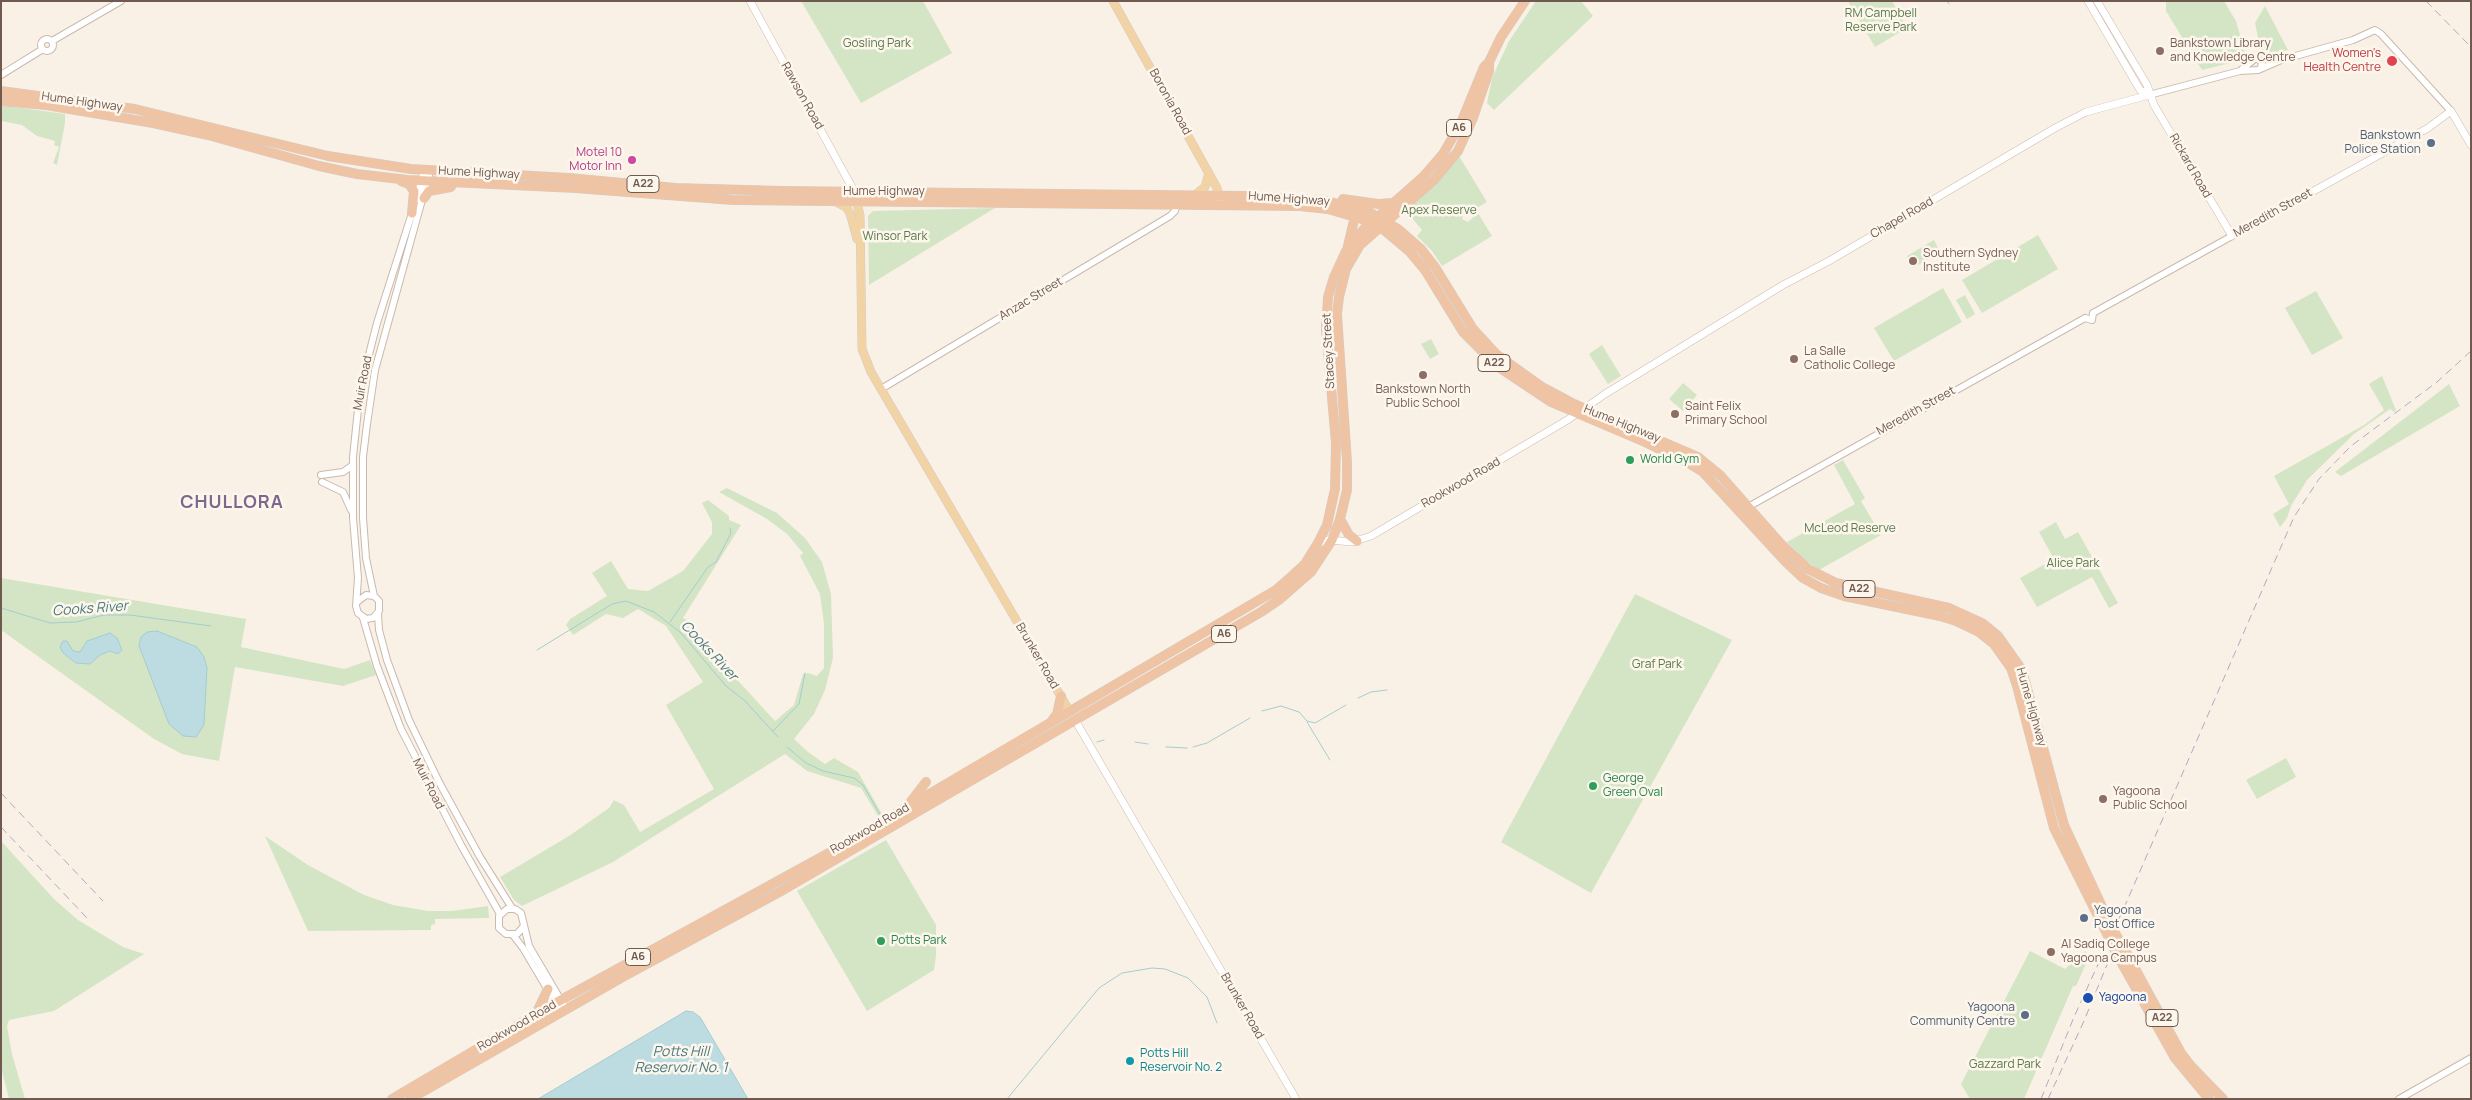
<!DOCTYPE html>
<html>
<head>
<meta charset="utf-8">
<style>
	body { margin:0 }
	#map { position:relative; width:2472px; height:1100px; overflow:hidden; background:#faf1e6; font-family:Manrope,sans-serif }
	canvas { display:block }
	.frame { position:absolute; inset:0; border:2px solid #70594e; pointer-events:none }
</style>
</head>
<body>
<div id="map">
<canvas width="2472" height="1100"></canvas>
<div class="frame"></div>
</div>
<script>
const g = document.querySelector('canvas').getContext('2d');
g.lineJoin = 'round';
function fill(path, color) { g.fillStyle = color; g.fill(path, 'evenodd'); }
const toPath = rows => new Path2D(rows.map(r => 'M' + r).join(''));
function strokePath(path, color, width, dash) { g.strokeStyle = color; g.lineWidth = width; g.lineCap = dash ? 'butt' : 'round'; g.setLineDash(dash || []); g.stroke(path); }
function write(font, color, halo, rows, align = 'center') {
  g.font = font + ' Manrope,sans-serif'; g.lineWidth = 5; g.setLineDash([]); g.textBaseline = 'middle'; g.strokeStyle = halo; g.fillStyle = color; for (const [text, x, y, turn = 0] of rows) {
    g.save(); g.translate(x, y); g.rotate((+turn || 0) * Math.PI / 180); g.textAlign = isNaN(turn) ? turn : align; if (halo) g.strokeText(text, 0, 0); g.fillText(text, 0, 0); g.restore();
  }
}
fill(toPath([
	[801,1,923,1,952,53,861,103],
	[1536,1,1581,1,1593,16,1494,110,1487,103,1492,78,1509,41],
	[1848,1,1892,1,1907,28,1875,47],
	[2166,1,2224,1,2236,21,2245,53,2242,60,2202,70,2166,11],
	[2265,6,2288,50,2268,56,2261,52,2255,23],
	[1,105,65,114,65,123,57,165,53,163,59,147,54,145,55,141,37,136,22,125,1,121],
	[1459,156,1487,202,1470,212,1464,213,1462,219,1468,222,1478,213,1492,236,1442,266,1432,251,1417,236,1422,230,1404,209,1438,181],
	[995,208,869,285,868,216,873,211],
	[2038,235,2058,269,1982,313,1962,280],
	[1934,240,1940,252,1913,268,1907,256],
	[1943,288,1962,322,1894,361,1874,328],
	[2316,291,2343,338,2312,355,2285,308],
	[1965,295,1975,314,1967,319,1956,300],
	[1431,339,1439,354,1430,359,1421,344],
	[1602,345,1621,376,1608,384,1589,354],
	[2382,376,2396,410,2394,412,2390,409,2354,434,2307,480,2291,506,2287,518,2280,527,2273,514,2289,504,2274,476,2364,425,2384,410,2369,384],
	[1683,383,1697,395,1683,411,1669,399],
	[2449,384,2460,406,2341,476,2335,472],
	[1843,460,1865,498,1861,501,1881,535,1819,570,1805,560,1787,542,1855,504,1834,465],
	[727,488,777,513,805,538,822,562,831,594,833,658,825,690,814,714,794,739,808,752,825,764,834,758,858,772,882,814,878,816,861,788,807,771,785,754,613,862,522,906,514,900,500,877,569,836,609,808,614,800,624,805,640,832,714,789,666,705,703,682,666,626,638,609,623,618,606,614,573,635,566,625,570,619,607,596,592,573,611,561,628,589,648,591,683,571,712,534,712,522,702,503,708,500,729,516,729,520,741,525,683,618,689,621,687,625,775,721,794,705,803,674,808,673,817,676,824,668,824,624,820,594,800,556,803,553,787,534,767,519,719,492],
	[2056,522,2065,539,2078,532,2118,603,2109,608,2092,577,2037,607,2020,578,2054,559,2039,532],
	[1,578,246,619,241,647,344,669,370,660,376,675,343,686,235,667,219,761,182,754,154,739,1,630],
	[1635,594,1732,640,1591,893,1501,842],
	[2286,758,2296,777,2257,799,2246,780],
	[265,836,308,865,364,895,393,905,428,911,452,911,488,906,489,918,435,919,435,924,431,925,431,930,308,931],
	[886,840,936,925,936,956,934,970,867,1011,797,891],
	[1,841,54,899,78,920,123,947,144,954,54,1011,9,1020,7,1026,12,1054,25,1099,9,1099,1,1067],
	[2030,951,2065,969,2085,951,2089,957,2076,986,2073,986,2024,1099,1970,1099,1961,1084]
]), '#d4e5c6');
const water = toPath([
	[157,631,197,647,204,657,207,668,204,725,196,737,183,736,169,724,139,646,141,637,147,632,157,631],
	[110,633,117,638,122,650,118,654,110,651,100,655,90,664,76,663,63,653,60,647,63,641,67,641,73,651,80,652,87,641,110,633],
	[686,1011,693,1012,700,1017,748,1099,538,1099,686,1011]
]);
fill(water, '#bddce1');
strokePath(water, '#a4ccd1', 1);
strokePath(toPath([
	[1947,1,1949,4],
	[1,608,50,623,76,622,104,615,130,615,211,626],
	[670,622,708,567,716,562,731,533,730,528],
	[537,650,612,604,626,601,654,612,681,633,726,686,744,700,778,737],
	[1358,698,1371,692,1387,690],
	[1262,711,1281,706,1299,712,1307,721,1315,723,1346,705],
	[1307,722,1330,760],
	[773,731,799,704,805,673],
	[1097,742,1104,740],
	[1135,742,1148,744],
	[787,747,806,763,823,771,854,778,863,785,881,816],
	[1166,747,1187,748],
	[1193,747,1207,743,1250,718],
	[1007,1099,1099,988,1122,973,1152,968,1165,969,1188,978,1207,997,1217,1023]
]), '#a4ccd1', 1);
const tertiary = toPath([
	'41 45a6 6 0 1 1 12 0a6 6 0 1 1-12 0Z',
	[52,41,121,1],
	[2242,69,2256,58,2262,62,2261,68],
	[1,75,43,49],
	[2149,95,2240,71,2258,70,2281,60,2353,40,2375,30,2381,34,2451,111],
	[416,200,424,170],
	[2093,313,2232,236],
	[2085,318,2092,320,2093,313],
	[881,389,1170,216,1175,211,1177,204],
	[321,475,343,472,353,465],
	[322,482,343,492,351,510],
	[1748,507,2085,318],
	[374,596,366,558,363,518,363,457,367,424,375,370,430,171],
	[357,602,366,595,374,596,379,601,379,611,373,618,366,619,358,613,356,606,358,578,353,518,353,457,360,390,377,323,413,210],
	[378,614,379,630,387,660,409,720,439,782,480,857,512,908],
	[363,618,377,666,401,729,461,845,500,914],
	[524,926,517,934,506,934,499,928,499,916,507,909,515,909,521,913,529,946,566,1009],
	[513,935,523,948,561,1012],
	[2399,1099,2471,1058]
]);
const secondary = toPath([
	[750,1,854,191],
	[2088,1,2140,90,2149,95],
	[2097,1,2147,85,2154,105,2232,236,2428,128,2451,111,2471,145],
	[1318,543,1329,540,1352,542,1371,536,1569,419,1605,394,1783,285,1829,261,2055,128,2086,112,2149,95],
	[1075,720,1296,1099]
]);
const primary = toPath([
	[1113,1,1217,188,1220,200],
	[854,191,860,215,862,349,871,372,1070,712],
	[1195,195,1205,187,1209,173],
	[836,202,846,207,850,213,857,239]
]);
const trunk = toPath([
	[1,91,135,109,328,156,411,169,569,178,676,188,783,191,1245,196,1327,201,1369,212,1398,229,1421,249,1435,267,1473,329,1496,354,1542,387,1572,403,1698,457,1720,475,1781,544,1808,569,1836,583,1949,608,1982,623,1998,636,2022,670,2064,825,2112,928],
	[1,101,46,105,153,123,208,135,319,166,357,174,408,180,575,188,733,200,1299,206,1328,209,1362,219,1384,230,1410,252,1425,270,1463,332,1497,366,1551,402,1645,442,1690,464,1703,472,1785,561,1803,578,1821,588,1844,596,1940,616,1956,621,1979,632,1994,644,2011,668,2017,686,2054,828,2108,936],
	[401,181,409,184,414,191,412,213],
	[424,198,429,191,451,187],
	[1343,199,1378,204,1392,203],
	[1348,246,1355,216],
	[1340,519,1349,535,1357,541],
	[1051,722,1057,714,1061,696],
	[909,804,926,782],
	[2121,943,2181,1053,2191,1066,2223,1099],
	[2115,951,2175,1058,2209,1099],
	[536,1014,548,989],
	[392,1099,550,1006,829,853,1276,590,1292,576,1305,564,1318,543,1327,525,1335,489,1336,443,1326,329,1328,297,1334,277,1346,251,1364,229,1423,177,1443,154,1461,123,1484,67,1489,62,1501,37,1525,1],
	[410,1099,628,974,783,890,1261,612,1280,599,1311,572,1332,540,1340,519,1347,490,1347,462,1337,314,1339,297,1346,269,1360,245,1434,180,1458,151,1473,118,1489,71,1489,62]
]);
strokePath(tertiary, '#cab9ad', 8);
strokePath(secondary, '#cebbae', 8);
strokePath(primary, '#d4cdca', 9);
strokePath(trunk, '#d4cdca', 10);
strokePath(tertiary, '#fff', 6);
strokePath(secondary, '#fff', 7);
strokePath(primary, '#f1d3a5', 8);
strokePath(trunk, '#efc4a4', 9);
strokePath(toPath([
	[2426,1,2471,47],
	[1,793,103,901],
	[1,827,87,918],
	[2041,1099,2074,1017,2127,901,2294,517,2319,479,2351,446,2437,382,2471,351],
	[2048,1099,2084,1021,2113,950]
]), '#b4a6c2', 1, [8, 5]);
const trunkBridge = toPath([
	[2112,928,2121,943],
	[2108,936,2115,951]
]);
strokePath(trunkBridge, '#d4cdca', 10, []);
strokePath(trunkBridge, '#efc4a4', 9);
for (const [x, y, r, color] of [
	[2160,51,5,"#8d6e63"],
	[2392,61,6,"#e0444e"],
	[2431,143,5,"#5c6f8a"],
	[632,160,5,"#d1479c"],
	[1913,261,5,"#8d6e63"],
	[1794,359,5,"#8d6e63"],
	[1423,375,5,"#8d6e63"],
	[1675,414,5,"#8d6e63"],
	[1630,460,5,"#2e9e5b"],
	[1593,786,5,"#2e9e5b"],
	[2103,799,5,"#8d6e63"],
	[2084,918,5,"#5c6f8a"],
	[881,941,5,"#2e9e5b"],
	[2051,952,5,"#8d6e63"],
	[2088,998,6,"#1a4fb4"],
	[2025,1015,5,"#5c6f8a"],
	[1130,1061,5,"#0f9aa8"]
]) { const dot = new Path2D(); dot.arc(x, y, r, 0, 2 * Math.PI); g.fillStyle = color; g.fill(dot); strokePath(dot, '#fdf6ec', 2); }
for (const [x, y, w] of [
	[1459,128,25],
	[643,184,32],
	[1494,363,32],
	[1859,589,32],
	[1224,634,25],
	[638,957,25],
	[2162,1018,32]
]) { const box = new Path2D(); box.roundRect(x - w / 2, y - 8.5, w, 17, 4); g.fillStyle = '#fdf6ec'; g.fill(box); strokePath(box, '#70594e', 1); }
write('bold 11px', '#70594e', null, [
	["A6",1459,128],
	["A22",643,184],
	["A22",1494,363],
	["A22",1859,589],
	["A6",1224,634],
	["A6",638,957],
	["A22",2162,1018]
]);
write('12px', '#597a4a', '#fdf6ec', [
	["RM Campbell",1881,14],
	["Reserve Park",1881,28],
	["Gosling Park",877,44],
	["Apex Reserve",1439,211],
	["Winsor Park",895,237],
	["McLeod Reserve",1850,529],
	["Alice Park",2073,564],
	["Graf Park",1657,665],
	["Gazzard Park",2005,1065]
]);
write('12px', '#785e54', '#fdf6ec', [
	["Bankstown Library",2170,44],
	["and Knowledge Centre",2170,58],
	["Southern Sydney",1923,254],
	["Institute",1923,268],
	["La Salle",1804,352],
	["Catholic College",1804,366],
	["Bankstown North",1423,390,"center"],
	["Public School",1423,404,"center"],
	["Saint Felix",1685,407],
	["Primary School",1685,421],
	["Yagoona",2113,792],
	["Public School",2113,806],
	["Al Sadiq College",2061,945],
	["Yagoona Campus",2061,959]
], 'left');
write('12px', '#be3a42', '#fdf6ec', [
	["Women's",2381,54],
	["Health Centre",2381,68]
], 'right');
write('12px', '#70594e', '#fdf6ec', [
	["Rawson Road",802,96,61],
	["Hume Highway",82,102,8],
	["Boronia Road",1170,102,61],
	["Rickard Road",2190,166,60],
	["Hume Highway",479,173,3],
	["Hume Highway",884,192],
	["Hume Highway",1289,199,4],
	["Meredith Street",2273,213,-29],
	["Chapel Road",1902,218,-30],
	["Anzac Street",1031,299,-31],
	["Stacey Street",1329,351,-93],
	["Muir Road",363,383,-79],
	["Meredith Street",1916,411,-29],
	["Hume Highway",1622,424,22],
	["Rookwood Road",1461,483,-30],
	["Brunker Road",1037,656,60],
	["Hume Highway",2031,707,74],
	["Muir Road",428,784,63],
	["Rookwood Road",870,829,-30],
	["Brunker Road",1242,1006,60],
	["Rookwood Road",517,1026,-30]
]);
write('12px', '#4e5e75', '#fdf6ec', [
	["Bankstown",2421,136],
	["Police Station",2421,150],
	["Yagoona",2094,911,"left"],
	["Post Office",2094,925,"left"],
	["Yagoona",2015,1008],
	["Community Centre",2015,1022]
], 'right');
write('12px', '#b23c85', '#fdf6ec', [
	["Motel 10",622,153],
	["Motor Inn",622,167]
], 'right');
write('12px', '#27864d', '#fdf6ec', [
	["World Gym",1640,460],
	["George",1603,779],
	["Green Oval",1603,793],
	["Potts Park",891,941]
], 'left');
write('12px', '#164399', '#fdf6ec', [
	["Yagoona",2099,998]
], 'left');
write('12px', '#0d838f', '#fdf6ec', [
	["Potts Hill",1140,1054],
	["Reservoir No. 2",1140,1068]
], 'left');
write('italic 14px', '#4a7980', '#fdf6ec', [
	["Cooks River",90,609,-4],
	["Cooks River",709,651,47],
	["Potts Hill",681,1052],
	["Reservoir No. 1",681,1068]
]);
g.letterSpacing = '1px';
write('bold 18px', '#7e668c', '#fdf6ec', [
	["CHULLORA",232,503]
]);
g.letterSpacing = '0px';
</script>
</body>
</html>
